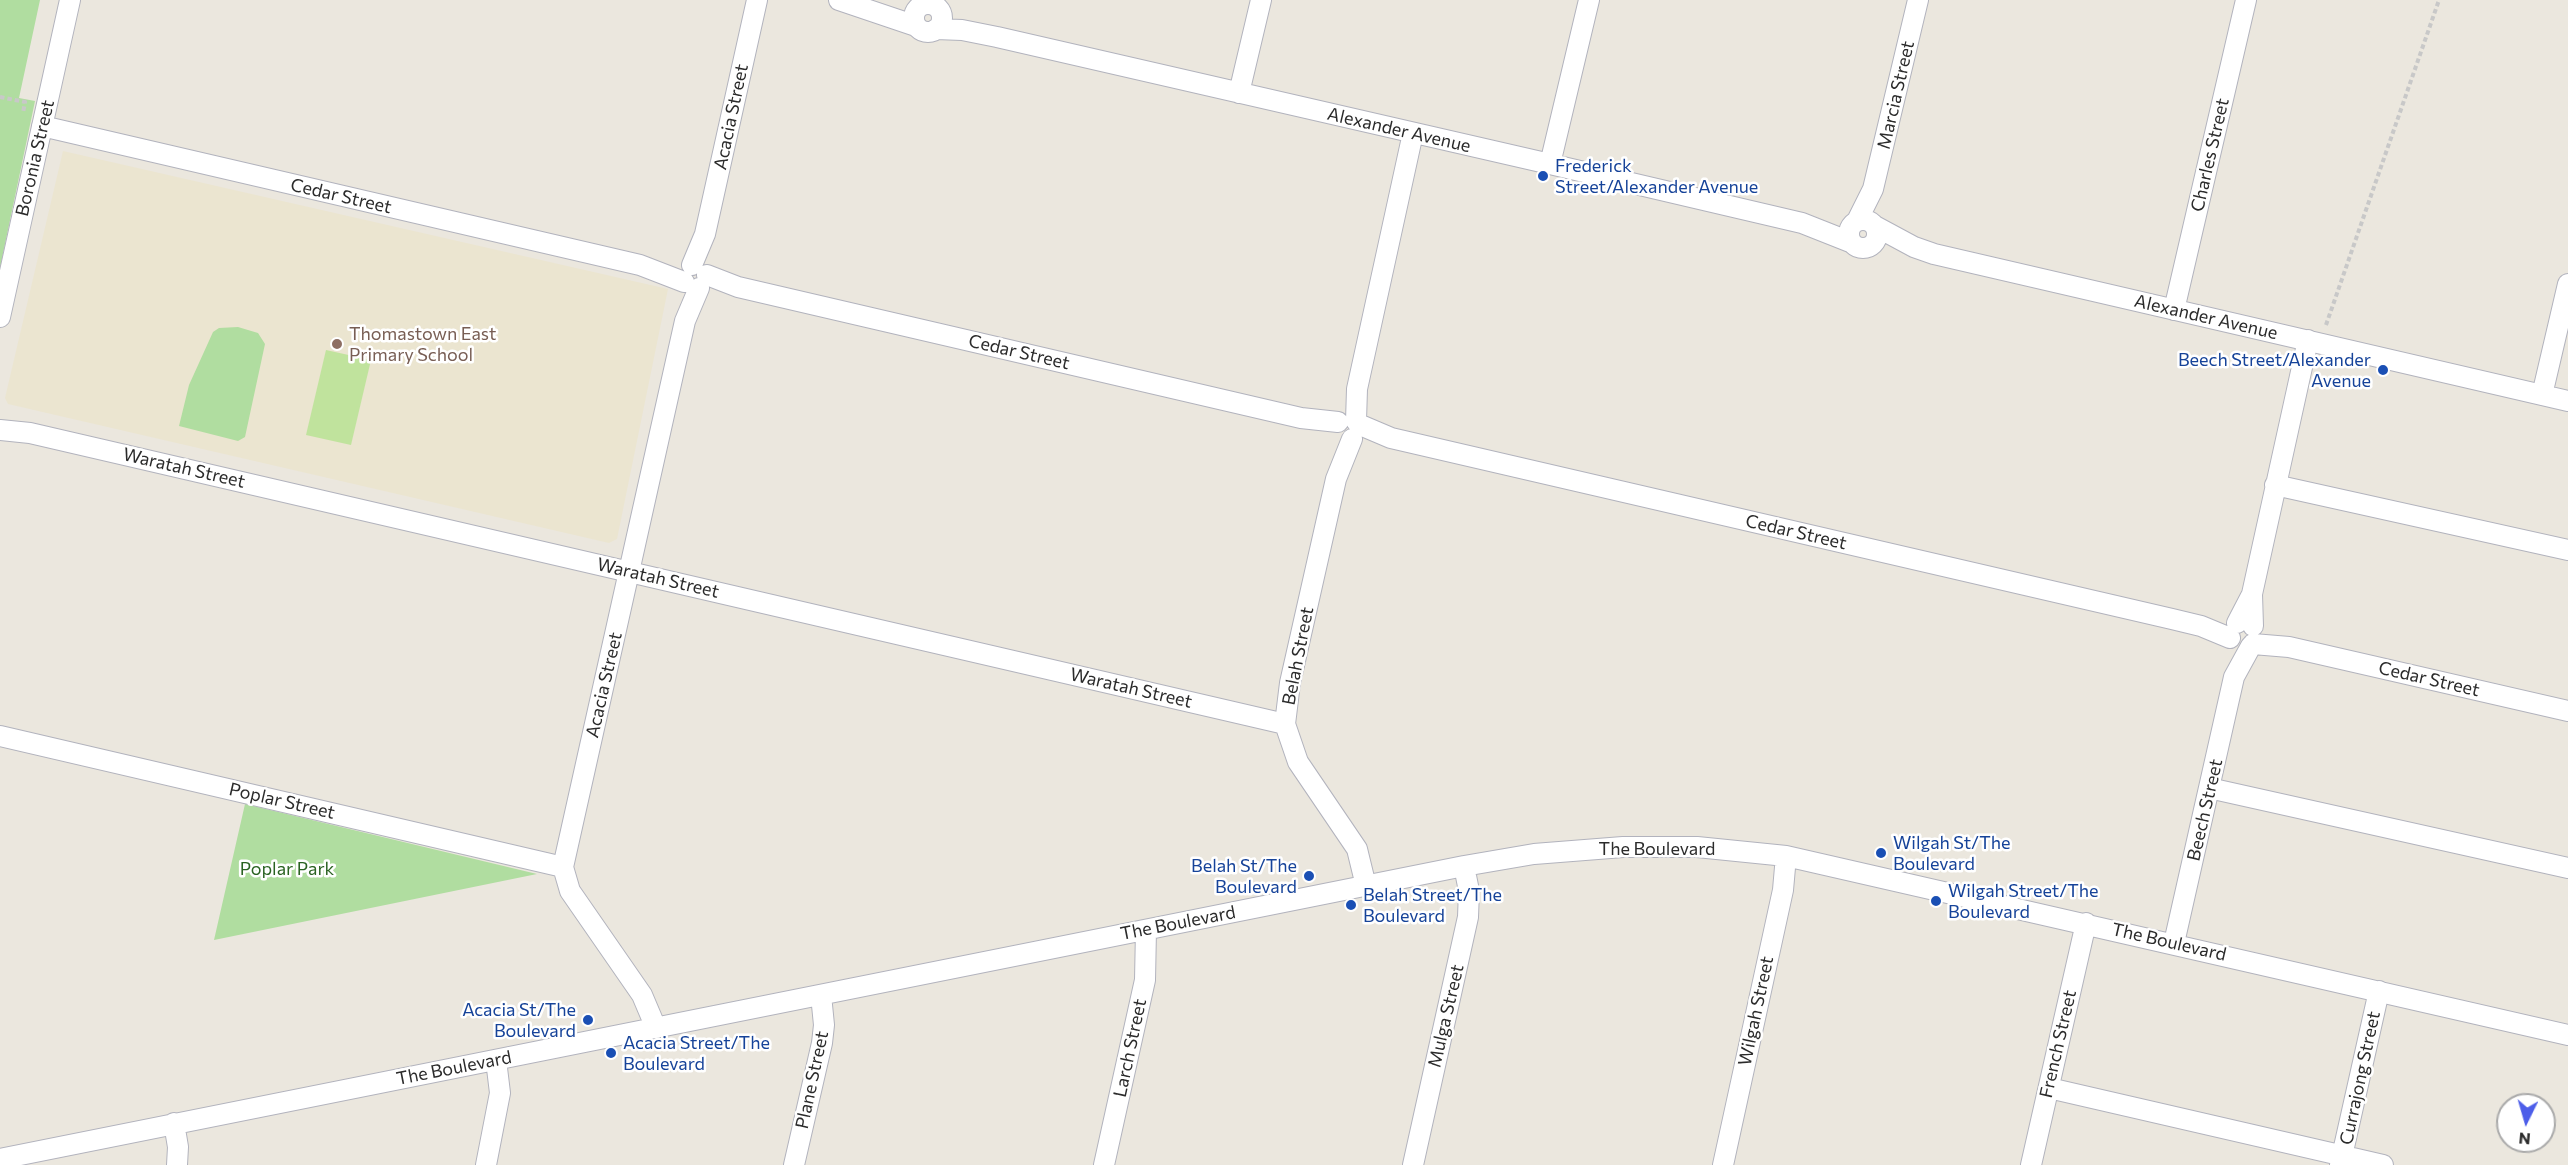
<!DOCTYPE html>
<html>
<head>
<meta charset="utf-8">
<style>
	body { margin:0 }
	#map { position:relative; width:2568px; height:1165px; overflow:hidden; background:#ebe7de; font-family:Commissioner,sans-serif }
	canvas { display:block }
	.north { position:absolute; left:2496px; top:1093px; width:60px; height:60px; box-sizing:border-box; background:#fff; border:2px solid #aaa; border-radius:50%; rotate:185deg; font-size:16px; font-weight:700; line-height:24px; text-align:center; color:#2b2b2b }
	.north::after { content:''; display:block; margin:auto; width:21px; height:27px; background:#4d5ee9; clip-path:polygon(50% 0,100% 100%,50% 72%,0 100%) }
</style>
</head>
<body>
<div id="map">
<canvas width="2568" height="1165"></canvas>
<div class="north">N</div>
</div>
<script>
const g = document.querySelector('canvas').getContext('2d');
g.lineJoin = 'round';
function fill(path, color) { g.fillStyle = color; g.fill(path, 'evenodd'); }
const toPath = rows => new Path2D(rows.map(r => 'M' + r).join(''));
function strokePath(path, color, width, dash) { g.strokeStyle = color; g.lineWidth = width; g.lineCap = dash ? 'butt' : 'round'; g.setLineDash(dash || []); g.stroke(path); }
function write(font, color, halo, rows, align = 'center') {
  g.font = font + ' Commissioner,sans-serif'; g.lineWidth = 5; g.setLineDash([]); g.textBaseline = 'middle'; g.strokeStyle = halo; g.fillStyle = color; for (const [text, x, y, turn = 0] of rows) {
    g.save(); g.translate(x, y); g.rotate((+turn || 0) * Math.PI / 180); g.textAlign = isNaN(turn) ? turn : align; if (halo) g.strokeText(text, 0, 0); g.fillText(text, 0, 0); g.restore();
  }
}
fill(toPath([
	[63,151,668,289,617,539,609,543,8,404,5,398]
]), '#ebe5d0');
fill(toPath([
	[0,0,40,0,19,98,35,101,0,268],
	[238,327,258,333,265,344,245,437,238,441,179,426,189,385,213,332,219,328],
	[245,804,537,874,214,940]
]), '#b0dda0');
fill(toPath([
	[326,350,371,360,351,445,306,435]
]), '#c0e39d');
const minor = toPath([
	[839,0,916,26],
	'914 18a14 14 0 1 1 28 0a14 14 0 1 1-28 0Z',
	[936,29,962,30,997,37,1550,164,1802,223,1850,242],
	[1239,93,1261,0],
	[42,126,640,265,684,282],
	[1550,164,1589,0],
	'1849 234a14 14 0 1 1 28 0a14 14 0 1 1-28 0Z',
	[1857,221,1873,189,1918,0],
	[1875,226,1914,247,1934,254,2568,401],
	[692,265,705,234,757,0],
	[707,275,738,287,1301,418,1338,422],
	[2174,310,2246,0],
	[0,317,70,0],
	[2542,395,2568,284],
	[1356,421,1357,389,1413,133],
	[1358,424,1391,438,2172,619,2201,626,2230,638],
	[0,430,30,433,1285,724],
	[1352,439,1336,479,1290,683,1285,724,1298,762,1357,849,1366,886],
	[2275,485,2568,550],
	[2237,623,2251,596],
	[2253,626,2252,594,2308,340],
	[2253,644,2289,647,2568,711],
	[0,736,563,867],
	[2209,788,2568,868],
	[2174,943,2234,677,2251,646],
	[656,1028,642,995,570,891,563,867,685,321,699,288],
	[2049,1088,2383,1165],
	[174,1123,178,1147,177,1165],
	[0,1159,1464,866,1534,854,1623,847,1697,847,1786,856,2568,1035],
	[486,1165,500,1093,496,1060],
	[794,1165,822,1043,824,1025,821,995],
	[1104,1165,1145,980,1146,930],
	[1413,1165,1468,917,1469,891,1464,866],
	[1723,1165,1783,890,1786,856],
	[2031,1165,2086,923],
	[2340,1165,2379,991]
]);
strokePath(minor, '#b2b3bd', 22);
strokePath(toPath([
	[0,97,25,102,23,113],
	[2326,325,2439,0]
]), '#c8c8c8', 4, [4.5, 3]);
strokePath(minor, '#fff', 20);
for (const [x, y, r, color] of [
	[1543,176,6,"#1a4fb4"],
	[337,344,6,"#8d6e63"],
	[2383,370,6,"#1a4fb4"],
	[1881,853,6,"#1a4fb4"],
	[1309,876,6,"#1a4fb4"],
	[1936,901,6,"#1a4fb4"],
	[1351,905,6,"#1a4fb4"],
	[588,1020,6,"#1a4fb4"],
	[611,1053,6,"#1a4fb4"]
]) { const dot = new Path2D(); dot.arc(x, y, r, 0, 2 * Math.PI); g.fillStyle = color; g.fill(dot); strokePath(dot, '#fff', 2); }
write('18px', '#2b2b2b', '#fff', [
	["Marcia Street",1896,95,-77],
	["Acacia Street",731,117,-78],
	["Alexander Avenue",1399,130,13],
	["Charles Street",2210,155,-77],
	["Boronia Street",35,158,-77],
	["Cedar Street",341,196,13],
	["Alexander Avenue",2206,317,13],
	["Cedar Street",1019,352,13],
	["Waratah Street",184,468,13],
	["Cedar Street",1796,532,13],
	["Waratah Street",658,578,13],
	["Belah Street",1298,656,-79],
	["Cedar Street",2429,679,13],
	["Acacia Street",604,685,-77],
	["Waratah Street",1131,688,13],
	["Poplar Street",282,801,13],
	["Beech Street",2205,810,-77],
	["The Boulevard",1657,849],
	["The Boulevard",1178,923,-11],
	["The Boulevard",2169,942,13],
	["Wilgah Street",1756,1011,-78],
	["Mulga Street",1446,1016,-77],
	["French Street",2058,1044,-77],
	["Larch Street",1130,1048,-78],
	["The Boulevard",454,1068,-11],
	["Currajong Street",2360,1078,-78],
	["Plane Street",812,1080,-78]
]);
write('18px', '#164399', '#fff', [
	["Frederick",1555,166],
	["Street/Alexander Avenue",1555,187],
	["Beech Street/Alexander",2371,360,"right"],
	["Avenue",2371,381,"right"],
	["Wilgah St/The",1893,843],
	["Boulevard",1893,864],
	["Belah St/The",1297,866,"right"],
	["Boulevard",1297,887,"right"],
	["Wilgah Street/The",1948,891],
	["Boulevard",1948,912],
	["Belah Street/The",1363,895],
	["Boulevard",1363,916],
	["Acacia St/The",576,1010,"right"],
	["Boulevard",576,1031,"right"],
	["Acacia Street/The",623,1043],
	["Boulevard",623,1064]
], 'left');
write('18px', '#785e54', '#fff', [
	["Thomastown East",349,334],
	["Primary School",349,355]
], 'left');
write('18px', '#296221', '#fff', [
	["Poplar Park",287,869]
]);
</script>
</body>
</html>
